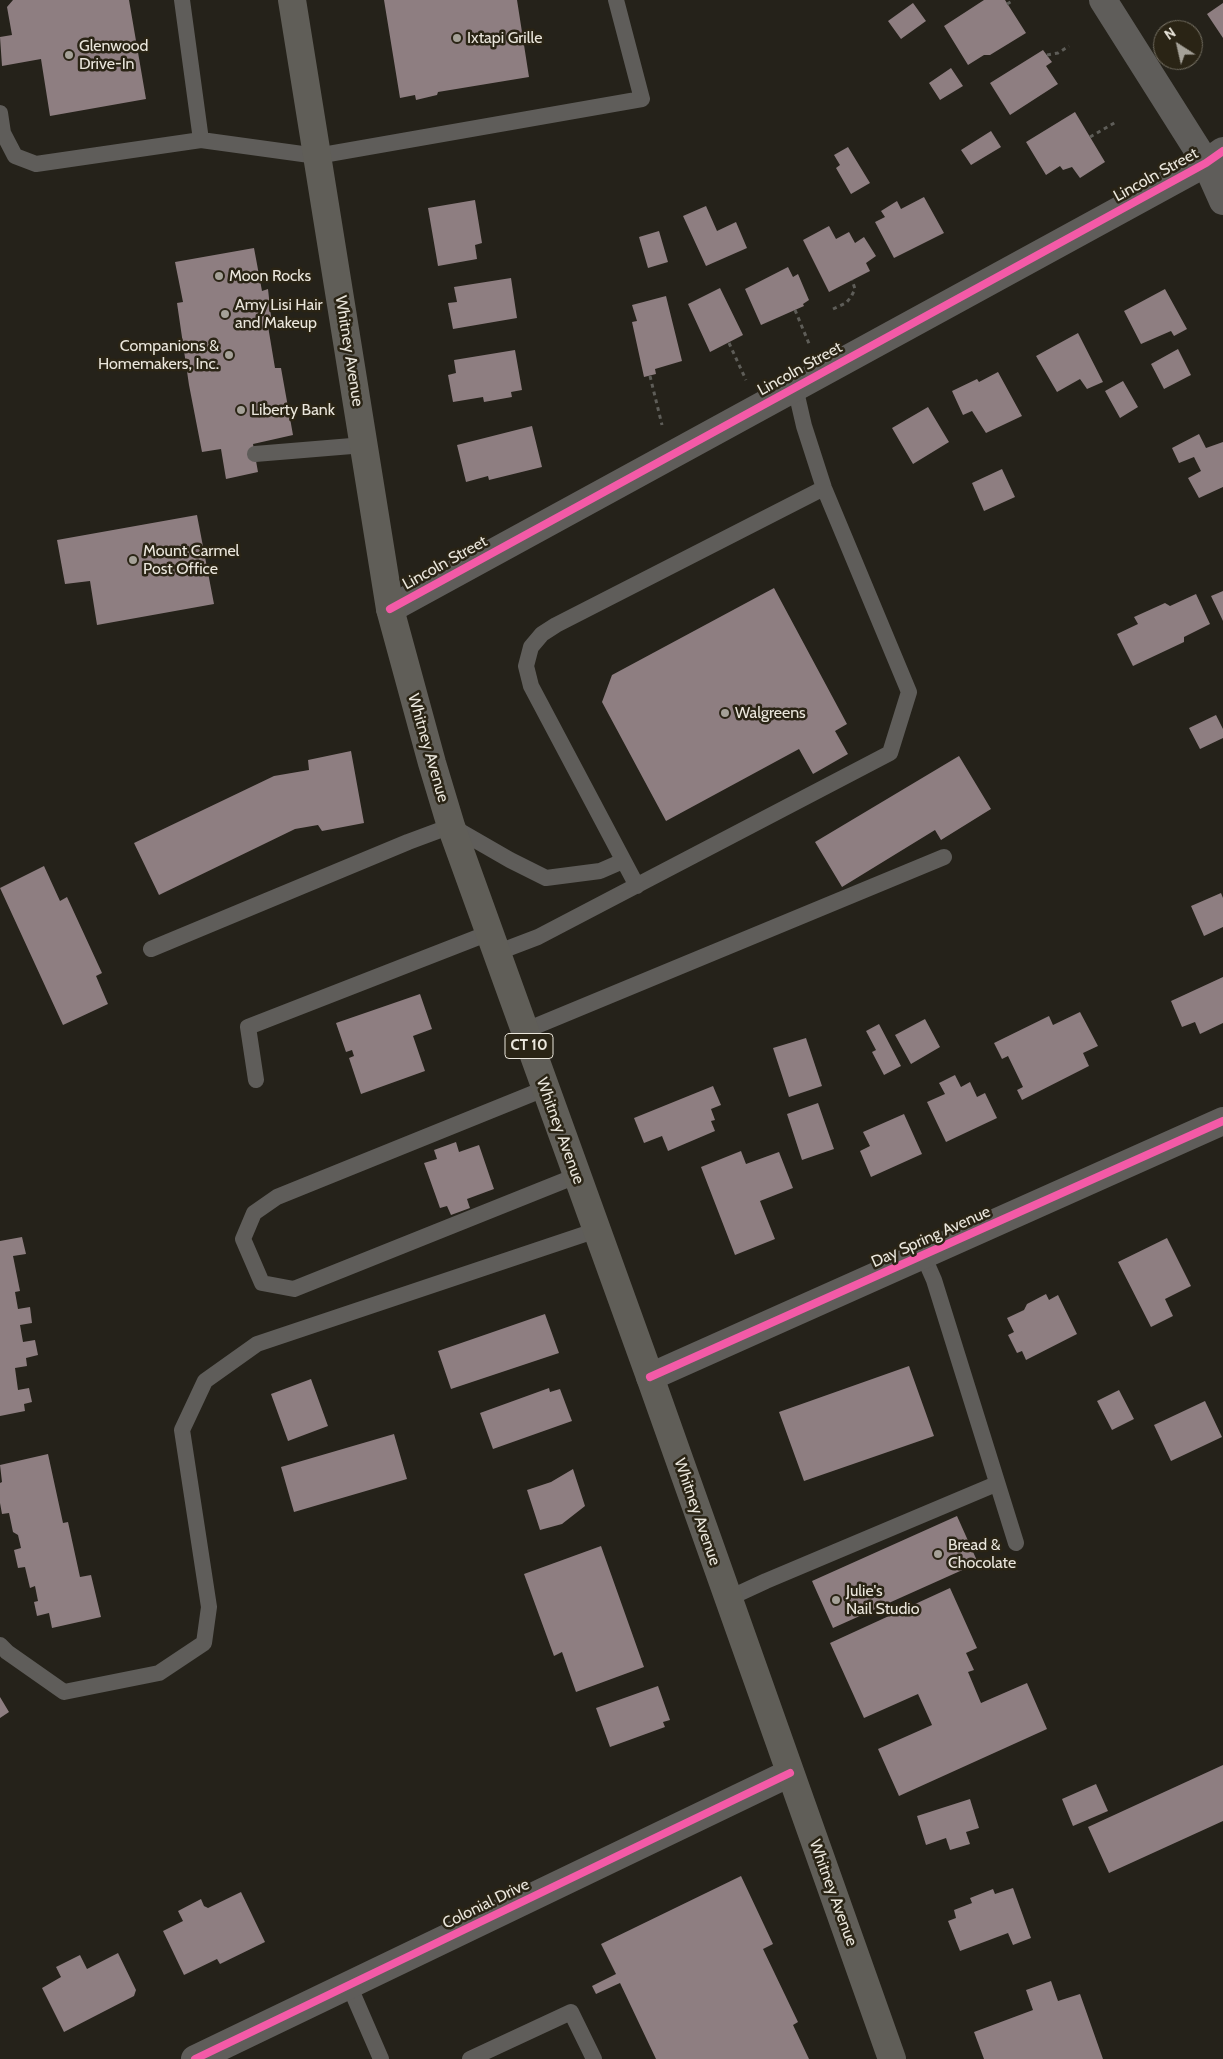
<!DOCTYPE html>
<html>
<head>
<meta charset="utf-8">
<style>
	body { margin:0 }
	#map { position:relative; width:1223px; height:2059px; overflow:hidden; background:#25221a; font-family:Cabin,sans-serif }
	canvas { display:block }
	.north { position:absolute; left:1153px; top:20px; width:50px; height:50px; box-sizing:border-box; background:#2a2415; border:1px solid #777265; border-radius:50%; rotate:325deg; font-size:14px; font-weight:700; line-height:20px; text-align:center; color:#eae6dc }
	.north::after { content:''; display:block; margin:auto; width:18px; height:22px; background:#a5a198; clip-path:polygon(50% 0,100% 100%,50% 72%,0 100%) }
</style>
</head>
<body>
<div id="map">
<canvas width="1223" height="2059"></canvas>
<div class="north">N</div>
</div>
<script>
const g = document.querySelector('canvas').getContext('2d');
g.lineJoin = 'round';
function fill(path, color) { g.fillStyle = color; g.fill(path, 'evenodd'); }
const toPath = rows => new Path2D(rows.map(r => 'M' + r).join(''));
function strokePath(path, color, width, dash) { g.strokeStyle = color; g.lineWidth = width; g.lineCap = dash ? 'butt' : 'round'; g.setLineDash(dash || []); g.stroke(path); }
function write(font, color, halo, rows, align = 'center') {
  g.font = font + ' Cabin,sans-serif'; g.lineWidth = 5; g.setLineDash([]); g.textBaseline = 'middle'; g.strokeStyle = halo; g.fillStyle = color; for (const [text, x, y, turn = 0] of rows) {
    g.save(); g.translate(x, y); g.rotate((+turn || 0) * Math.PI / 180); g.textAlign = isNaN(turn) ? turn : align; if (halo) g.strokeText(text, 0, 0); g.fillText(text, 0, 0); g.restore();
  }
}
fill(toPath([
	[13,0,129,0,146,99,50,116,41,59,2,66,0,37,12,35,7,7],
	[384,0,517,0,529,77,438,92,437,95,416,100,415,95,400,98],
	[984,0,1005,0,1026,33,990,55,984,55,968,65,944,26],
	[913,3,926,21,901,39,888,21],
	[1223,3,1223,38,1207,14],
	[1043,50,1052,62,1046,66,1058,84,1010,115,990,83],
	[951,68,963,86,940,100,929,83],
	[1075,112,1105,162,1080,178,1072,167,1063,170,1060,166,1046,175,1026,142],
	[991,131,1001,147,971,165,961,150],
	[848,147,870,183,851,194,836,168,840,165,834,155],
	[924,197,944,233,894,258,875,222,885,217,881,211,897,201,901,209],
	[475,200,482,243,475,245,477,259,438,266,428,208],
	[706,206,717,231,736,222,747,248,706,266,683,216],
	[829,226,836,239,849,232,855,243,864,237,876,256,866,263,870,271,829,292,803,240],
	[659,231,668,262,648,268,639,237],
	[254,248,262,291,268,289,272,325,268,326,275,368,281,368,293,435,253,444,258,472,226,479,221,449,202,452,189,385,177,303,183,302,175,262],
	[788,267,793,277,798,274,809,300,803,304,804,306,761,325,745,289],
	[511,278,517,318,453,329,448,303,457,302,454,287],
	[720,288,743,335,710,352,688,304],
	[1165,289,1187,329,1174,336,1171,331,1141,344,1124,311],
	[666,296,682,361,655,369,656,374,644,377,632,322,637,321,632,305],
	[1078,333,1103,382,1087,389,1080,379,1057,392,1036,356],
	[1178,349,1191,375,1164,389,1151,364],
	[515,350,522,390,511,392,512,397,484,402,483,397,453,402,448,375,456,373,454,360],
	[998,372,1022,416,986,433,972,411,963,415,952,391,977,379,979,382],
	[1123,381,1138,407,1120,418,1105,391],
	[928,407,949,442,913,464,892,428],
	[532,426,542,467,489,480,488,476,466,482,457,445],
	[1199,434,1206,448,1223,442,1223,487,1199,498,1188,478,1201,471,1194,457,1179,463,1172,448],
	[1002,469,1015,497,984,511,972,483],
	[197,515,214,604,97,625,90,581,65,584,57,540],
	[774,588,847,724,835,731,848,754,813,774,799,749,666,821,602,702,612,675],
	[1223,591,1223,621,1211,596],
	[1196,594,1210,624,1184,637,1184,642,1133,666,1117,634,1138,624,1134,617,1165,603,1170,606],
	[1216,715,1223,729,1223,738,1200,749,1189,728],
	[351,751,364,823,322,831,318,825,295,829,159,895,134,843,274,776,309,770,308,760],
	[959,756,991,809,941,840,935,830,842,887,815,842],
	[44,866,60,901,67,897,102,973,96,976,108,1004,63,1025,0,888],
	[1221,893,1223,898,1223,927,1204,936,1191,906],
	[1223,977,1223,1023,1200,1034,1195,1022,1182,1027,1171,1001],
	[420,994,432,1029,413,1036,425,1071,361,1094,349,1058,354,1056,352,1050,346,1052,336,1023],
	[1080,1012,1098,1046,1083,1053,1089,1066,1022,1100,1017,1090,1023,1087,1008,1056,1002,1059,994,1043,1049,1016,1053,1025],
	[925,1019,940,1047,911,1064,895,1035],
	[879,1024,901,1066,884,1075,872,1052,876,1050,866,1031],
	[806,1038,822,1086,789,1097,773,1048],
	[955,1075,961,1087,970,1082,977,1097,985,1093,997,1118,946,1142,927,1102,945,1094,939,1083],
	[713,1086,721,1105,711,1109,715,1120,711,1121,715,1131,668,1151,662,1136,644,1143,634,1118],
	[818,1103,834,1149,802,1160,787,1114],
	[904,1114,922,1154,871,1177,860,1151,870,1146,863,1132],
	[456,1142,459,1152,479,1145,494,1189,467,1199,470,1208,451,1215,447,1206,440,1208,424,1163,437,1159,434,1150],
	[741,1151,746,1164,779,1152,793,1188,760,1201,775,1239,735,1255,701,1167],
	[22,1237,26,1254,13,1256,20,1291,15,1292,18,1309,30,1307,32,1323,20,1325,23,1342,35,1340,38,1355,26,1358,27,1366,15,1368,18,1390,29,1388,32,1402,24,1404,25,1411,0,1416,0,1241],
	[1167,1238,1191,1286,1165,1299,1173,1316,1151,1327,1118,1262],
	[1046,1294,1049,1300,1058,1295,1077,1334,1026,1360,1022,1351,1017,1353,1008,1335,1014,1332,1007,1318,1024,1310,1027,1304],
	[545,1314,559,1353,451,1389,438,1351],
	[909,1366,934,1436,804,1481,779,1412],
	[311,1379,328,1426,288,1441,271,1394],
	[549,1388,550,1392,560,1389,572,1421,493,1449,480,1413],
	[1119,1390,1134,1419,1112,1430,1097,1401],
	[1205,1401,1222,1437,1171,1461,1154,1425],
	[394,1434,407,1479,294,1512,281,1467],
	[48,1454,63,1523,68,1522,80,1577,91,1575,101,1617,52,1628,49,1613,37,1616,34,1602,38,1601,35,1586,30,1588,25,1567,18,1568,14,1550,21,1548,18,1535,13,1532,9,1513,2,1514,0,1503,0,1483,2,1482,0,1465],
	[573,1469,585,1506,562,1524,540,1530,527,1490,551,1482],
	[957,1516,978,1563,833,1628,812,1581],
	[601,1546,644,1667,576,1692,562,1652,554,1656,524,1574],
	[950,1588,977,1648,966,1653,974,1670,968,1672,981,1703,1027,1683,1047,1729,899,1796,878,1749,932,1725,918,1694,864,1718,830,1643],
	[658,1686,670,1720,663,1722,665,1727,610,1747,596,1708],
	[0,1697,9,1712,0,1718],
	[1223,1765,1223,1821,1109,1873,1088,1827],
	[1096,1784,1108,1811,1073,1826,1062,1799],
	[970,1799,979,1828,966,1832,970,1844,950,1850,946,1838,926,1845,917,1816],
	[741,1876,773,1944,763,1949,798,2022,793,2025,809,2059,656,2059,620,1983,596,1994,592,1986,616,1974,601,1944],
	[1013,1888,1031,1938,1013,1945,1008,1933,960,1951,948,1921,956,1918,954,1910,972,1903,970,1898,993,1889,995,1894],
	[241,1892,265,1942,220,1964,217,1959,184,1975,163,1931,183,1921,178,1911,201,1899,204,1906,208,1908],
	[118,1953,136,1990,134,1996,64,2032,42,1988,61,1977,56,1967,80,1955,87,1969],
	[1051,1981,1058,2001,1080,1994,1103,2059,984,2059,974,2032,1033,2010,1026,1990]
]), '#8e7e81');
strokePath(toPath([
	[1007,4,1014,0],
	[1047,55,1058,53,1069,46],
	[1090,137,1116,122],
	[833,309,846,303,851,297,855,289,852,280],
	[795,310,810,346],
	[729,343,746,380],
	[650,376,662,425]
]), '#5e5d58', 3, [4, 4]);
strokePath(toPath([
	[182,0,201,140],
	[0,113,3,133,15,156,36,164,201,140,317,156,642,99,616,0],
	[255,454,364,445],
	[637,886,531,686,526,666,531,647,542,634,556,625,824,488],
	[151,949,408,842,451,826,510,860,546,878,600,871,623,861],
	[496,953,538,937,890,753,909,692,824,488,804,426,795,387],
	[524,1031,944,857],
	[256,1080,248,1027,489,933],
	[544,1089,277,1197,254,1213,243,1239,262,1283,294,1289,576,1176],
	[923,1255,934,1280,1016,1543],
	[727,1599,766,1581,996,1484],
	[0,1645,7,1652,64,1692,159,1673,204,1643,209,1607,182,1430,205,1381,257,1344,597,1230],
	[349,1985,381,2059],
	[470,2059,571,2012,594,2059]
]), '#5f5d5a', 16);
strokePath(toPath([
	[390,609,1206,163,1223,151],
	[650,1377,1223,1121],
	[195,2059,790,1773]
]), '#5f5d5a', 28);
strokePath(toPath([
	[1103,0,1206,163,1223,201]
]), '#5f5d5a', 28);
strokePath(toPath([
	[292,0,390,609,432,763,451,826,650,1377,892,2059]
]), '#605e58', 28);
strokePath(toPath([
	[390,609,1206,163,1223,151],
	[650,1377,1223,1121],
	[195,2059,790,1773]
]), '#f35aa7', 8);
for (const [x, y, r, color] of [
	[457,38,5,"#a5a198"],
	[69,55,5,"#a5a198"],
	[219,276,5,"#a5a198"],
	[225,314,5,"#a5a198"],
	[229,355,5,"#a5a198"],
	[241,410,5,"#a5a198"],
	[133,560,5,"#a5a198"],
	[725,713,5,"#a5a198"],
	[938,1554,5,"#a5a198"],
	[836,1600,5,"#a5a198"]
]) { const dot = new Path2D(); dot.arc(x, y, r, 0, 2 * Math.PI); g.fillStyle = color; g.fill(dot); strokePath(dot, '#2a2415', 2); }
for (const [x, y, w] of [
	[529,1046,48]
]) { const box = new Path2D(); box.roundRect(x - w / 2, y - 12.5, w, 25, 4); g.fillStyle = '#2a2415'; g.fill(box); strokePath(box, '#eae6dc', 1); }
write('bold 15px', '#eae6dc', null, [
	["CT 10",529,1046]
]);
write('16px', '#eae6dc', '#2a2415', [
	["Ixtapi Grille",467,38],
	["Glenwood",79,46],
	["Drive-In",79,64],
	["Moon Rocks",229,276],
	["Amy Lisi Hair",235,305],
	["and Makeup",235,323],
	["Companions &",219,346,"right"],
	["Homemakers, Inc.",219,364,"right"],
	["Liberty Bank",251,410],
	["Mount Carmel",143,551],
	["Post Office",143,569],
	["Walgreens",735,713],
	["Bread &",948,1545],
	["Chocolate",948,1563],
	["Julie's",846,1591],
	["Nail Studio",846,1609]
], 'left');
write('16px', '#eae6dc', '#2a2415', [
	["Lincoln Street",1156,175,-29],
	["Whitney Avenue",349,351,81],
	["Lincoln Street",800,369,-29],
	["Lincoln Street",445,563,-29],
	["Whitney Avenue",428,748,74],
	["Whitney Avenue",560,1131,70],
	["Day Spring Avenue",931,1237,-24],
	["Whitney Avenue",697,1512,71],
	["Whitney Avenue",833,1893,70],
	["Colonial Drive",486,1904,-26]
]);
</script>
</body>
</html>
